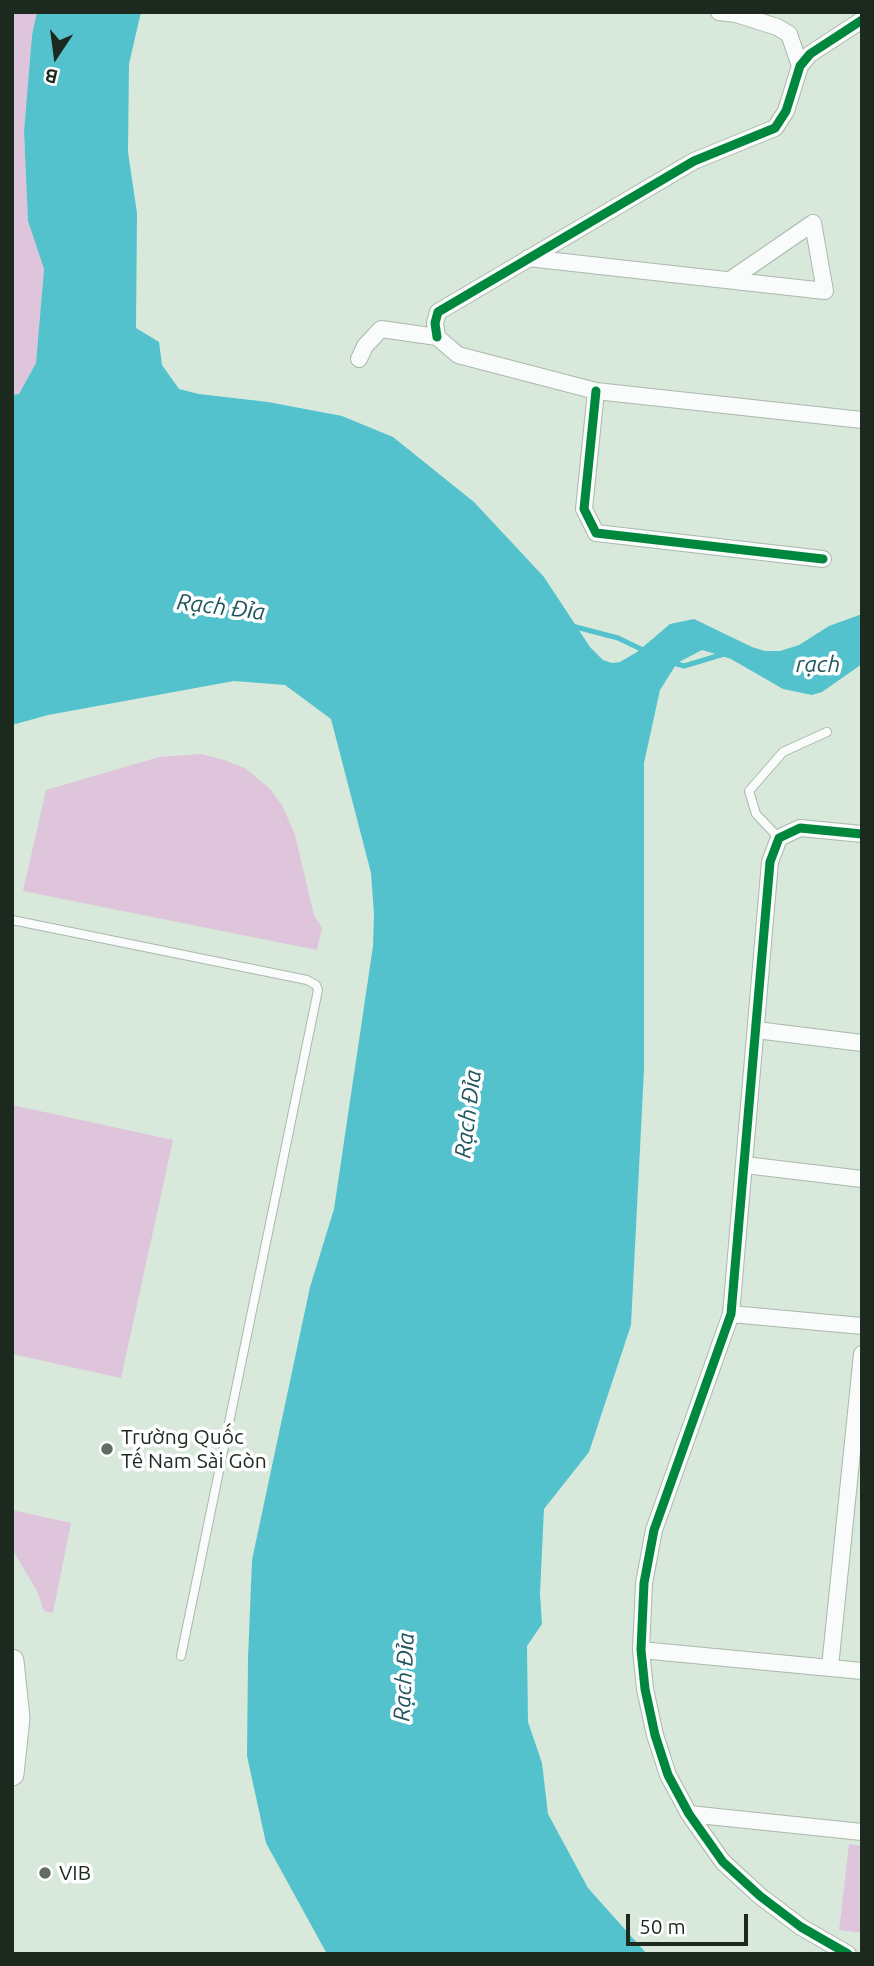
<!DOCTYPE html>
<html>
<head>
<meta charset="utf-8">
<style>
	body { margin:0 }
	#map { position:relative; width:874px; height:1966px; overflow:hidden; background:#d8e9db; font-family:Ubuntu,sans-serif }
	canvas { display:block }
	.frame { position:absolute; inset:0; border:14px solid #1c291f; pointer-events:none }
	.north { position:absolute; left:21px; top:21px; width:70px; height:70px; -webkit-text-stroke:5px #fff; paint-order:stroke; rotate:193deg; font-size:19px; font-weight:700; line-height:28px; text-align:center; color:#1c291f }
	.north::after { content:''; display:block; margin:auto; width:24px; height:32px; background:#1c291f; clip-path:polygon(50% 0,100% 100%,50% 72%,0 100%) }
	.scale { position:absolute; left:626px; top:1914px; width:122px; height:32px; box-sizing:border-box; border:4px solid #1c291f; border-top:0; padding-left:9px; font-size:21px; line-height:24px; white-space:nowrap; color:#1c291f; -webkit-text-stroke:5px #fff; paint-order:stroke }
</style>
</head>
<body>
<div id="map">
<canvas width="874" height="1966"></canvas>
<div class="frame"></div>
<div class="north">B</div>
<div class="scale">50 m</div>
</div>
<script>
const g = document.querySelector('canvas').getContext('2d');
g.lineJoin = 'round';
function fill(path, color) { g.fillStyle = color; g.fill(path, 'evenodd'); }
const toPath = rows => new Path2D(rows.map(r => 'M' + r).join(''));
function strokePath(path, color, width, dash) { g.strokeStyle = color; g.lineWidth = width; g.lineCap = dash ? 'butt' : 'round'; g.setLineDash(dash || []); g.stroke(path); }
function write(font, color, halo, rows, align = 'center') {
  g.font = font + ' Ubuntu,sans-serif'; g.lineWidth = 7; g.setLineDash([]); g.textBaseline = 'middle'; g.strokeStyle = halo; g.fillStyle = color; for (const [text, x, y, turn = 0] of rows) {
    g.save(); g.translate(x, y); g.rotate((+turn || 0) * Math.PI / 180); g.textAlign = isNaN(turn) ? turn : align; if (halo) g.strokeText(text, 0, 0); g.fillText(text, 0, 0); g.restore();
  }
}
fill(toPath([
	[12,12,37,12,32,35,24,132,28,221,44,269,36,363,19,394,12,395],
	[201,754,224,760,245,768,269,788,282,805,295,835,314,915,322,928,317,950,23,891,46,790,159,757],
	[12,1105,173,1140,121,1378,12,1354],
	[12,1510,71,1523,53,1613,44,1611,37,1591,12,1549],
	[849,1844,862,1846,862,1933,839,1930]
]), '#dec5dc');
fill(toPath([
	[37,12,141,12,129,64,128,152,137,213,136,328,159,342,162,365,179,389,199,394,268,402,342,416,393,437,474,502,544,577,590,647,603,660,612,663,620,662,637,652,670,624,694,619,752,647,765,651,780,651,799,645,829,626,862,614,862,664,822,692,812,695,783,689,731,659,709,652,702,650,677,663,660,690,644,763,644,1070,631,1325,589,1452,544,1509,540,1594,542,1624,527,1646,528,1722,542,1763,548,1814,588,1888,647,1954,327,1954,266,1843,247,1756,248,1659,252,1560,310,1287,334,1209,373,946,374,914,371,873,331,719,285,685,234,681,48,715,12,725,12,395,19,394,36,363,44,269,28,221,24,132,32,35]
]), '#54c2cd');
strokePath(toPath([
	[572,626,618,638,645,651],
	[670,662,684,666,724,654]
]), '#54c2cd', 5);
const service = toPath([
	[779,838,756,814,749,791,783,752,827,732],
	[12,920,307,980,316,985,318,990,181,1656]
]);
const minor = toPath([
	[719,12,736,14,777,27,789,34,800,66],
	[528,258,825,291,813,223,730,280],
	[437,337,435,323,438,312,694,161,775,128,786,111,800,66,810,54,862,20],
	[359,359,365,346,381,329,437,337,458,355,596,391,862,420],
	[596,391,584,509,596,533,823,559],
	[756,1030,862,1043],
	[745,1165,862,1179],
	[731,1314,862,1326],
	[641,1650,862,1671],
	[830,1667,862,1354],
	[689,1814,862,1832],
	[848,1954,801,1927,760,1896,723,1862,689,1814,668,1775,655,1735,645,1689,641,1650,644,1583,654,1530,731,1314,770,862,779,838,800,828,862,834]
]);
const secondary = toPath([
	[12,1661,18,1718,12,1774]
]);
strokePath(service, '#aab8ad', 10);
strokePath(minor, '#aab8ad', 18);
strokePath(secondary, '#aab8ad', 25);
strokePath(service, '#f9fcfa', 8);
strokePath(minor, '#f9fcfa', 16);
strokePath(secondary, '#f9fcfa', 23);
strokePath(toPath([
	[437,337,435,323,438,312,694,161,775,128,786,111,800,66,810,54,862,20],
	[596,391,584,509,596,533,823,559],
	[848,1954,801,1927,760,1896,723,1862,689,1814,668,1775,655,1735,645,1689,641,1650,644,1583,654,1530,731,1314,770,862,779,838,800,828,862,834]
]), '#00873e', 9);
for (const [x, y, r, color] of [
	[107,1449,7,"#5e6c61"],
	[45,1873,7,"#5e6c61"]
]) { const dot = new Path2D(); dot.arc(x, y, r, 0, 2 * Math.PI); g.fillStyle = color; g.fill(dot); strokePath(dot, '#fff', 2.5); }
write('21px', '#1c291f', '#fff', [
	["Trường Quốc",121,1437],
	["Tế Nam Sài Gòn",121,1461],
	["VIB",59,1873]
], 'left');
write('italic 23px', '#1f565f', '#fff', [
	["Rạch Đỉa",221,607,7],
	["rạch",818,664],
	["Rạch Đỉa",468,1114,-83],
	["Rạch Đỉa",404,1677,-87]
]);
</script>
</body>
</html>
